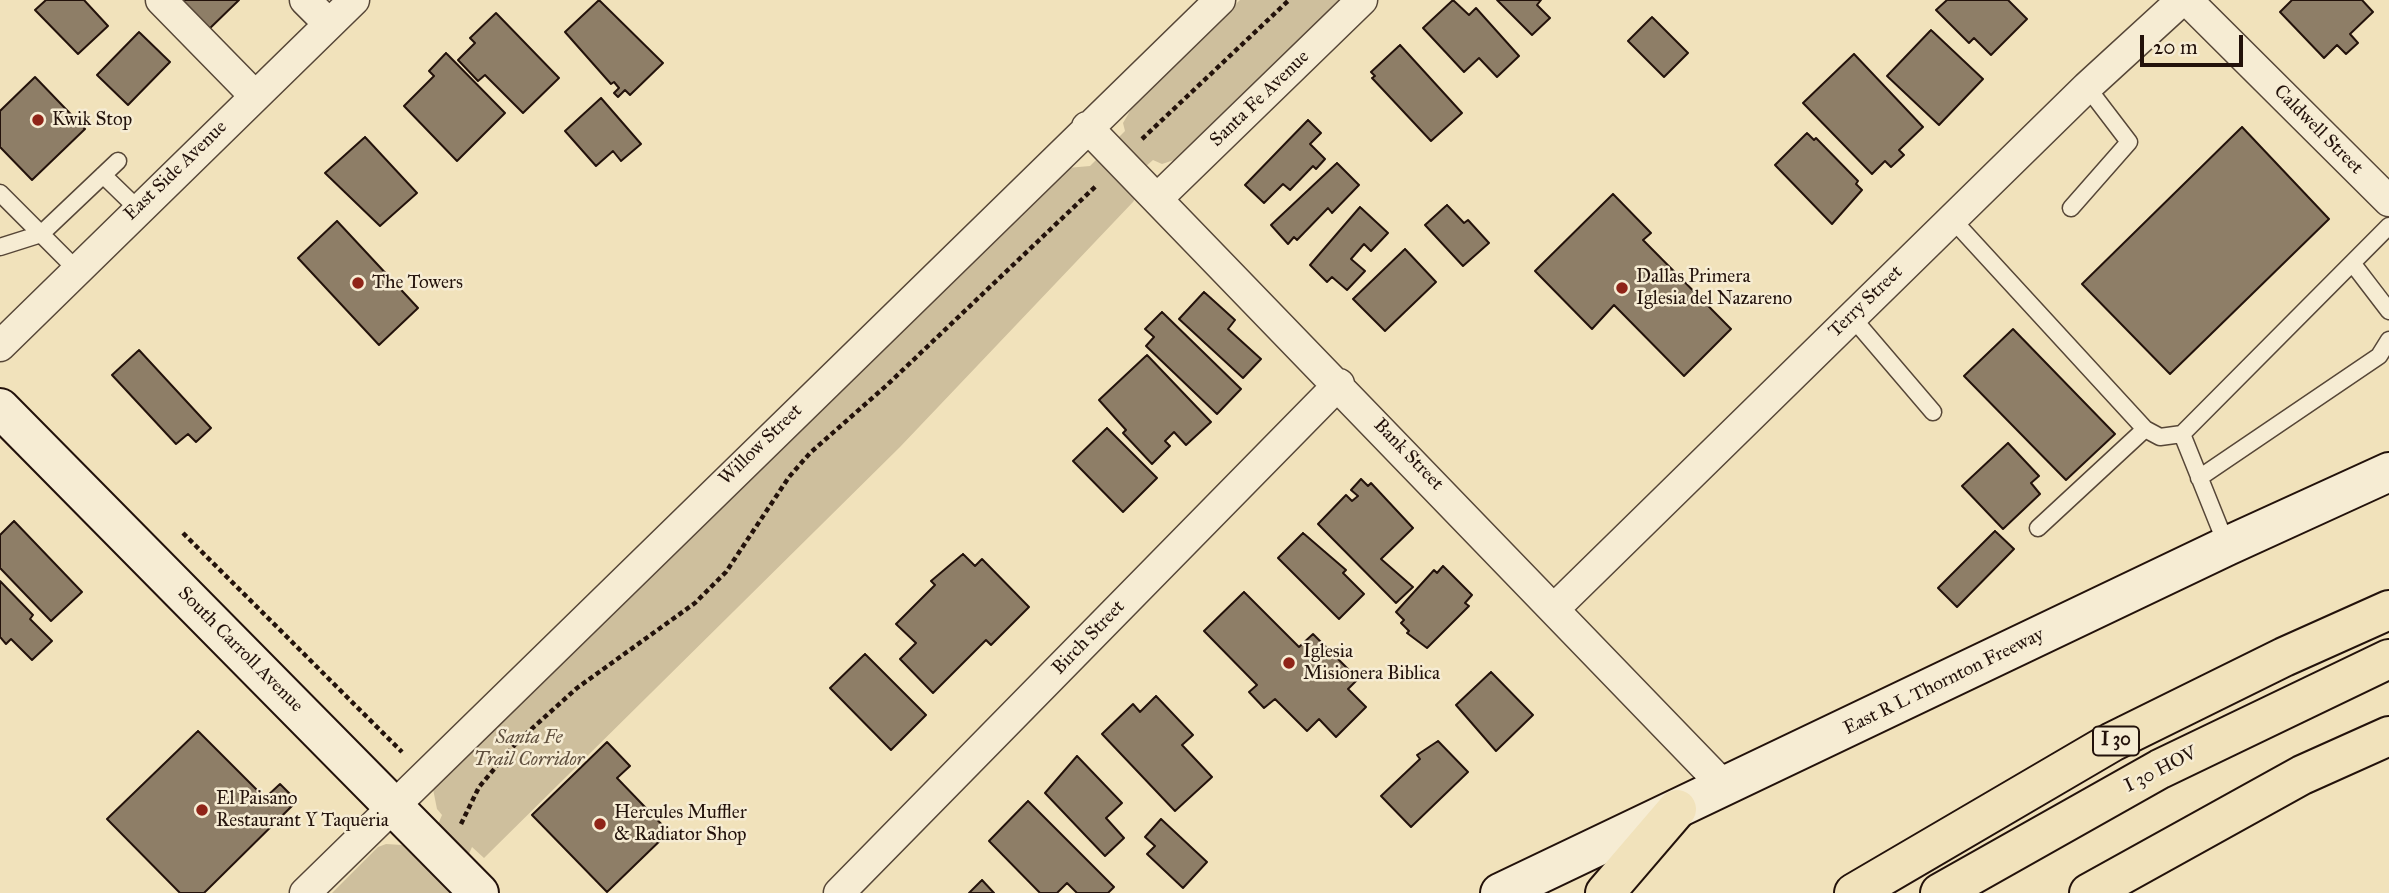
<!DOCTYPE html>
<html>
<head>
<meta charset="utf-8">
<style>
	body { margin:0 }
	#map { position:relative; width:2389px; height:893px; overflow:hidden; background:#f1e2bb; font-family:"IM FELL Great Primer",serif }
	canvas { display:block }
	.scale { position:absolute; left:2140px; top:35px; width:103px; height:32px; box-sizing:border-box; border:4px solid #23120b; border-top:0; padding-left:9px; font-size:21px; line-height:24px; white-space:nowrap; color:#23120b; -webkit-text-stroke:5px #f6ecd3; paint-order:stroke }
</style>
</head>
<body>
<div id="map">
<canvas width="2389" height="893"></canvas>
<div class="scale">20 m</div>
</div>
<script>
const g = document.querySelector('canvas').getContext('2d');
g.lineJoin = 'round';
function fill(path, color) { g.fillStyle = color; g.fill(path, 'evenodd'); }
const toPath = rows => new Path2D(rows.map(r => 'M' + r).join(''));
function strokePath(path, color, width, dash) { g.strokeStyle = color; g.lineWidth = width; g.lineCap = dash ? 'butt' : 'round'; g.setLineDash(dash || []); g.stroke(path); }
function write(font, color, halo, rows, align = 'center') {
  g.font = font + ' "IM FELL Great Primer",serif'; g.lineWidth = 5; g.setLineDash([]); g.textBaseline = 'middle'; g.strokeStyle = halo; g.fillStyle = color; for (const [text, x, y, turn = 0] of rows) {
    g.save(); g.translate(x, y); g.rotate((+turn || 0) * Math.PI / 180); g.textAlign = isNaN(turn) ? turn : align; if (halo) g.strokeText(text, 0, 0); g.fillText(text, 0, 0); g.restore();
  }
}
fill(toPath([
	[1240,0,1340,0,1174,160,1162,164,1153,160,1126,184,1136,197,1133,202,900,447,484,858,472,847,452,893,332,893,378,847,386,844,402,845,421,864,442,815,437,809,433,789,1067,168,1090,166,1125,131,1123,123,1137,99]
]), '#cebf9d');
const building = toPath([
	[46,0,84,0,108,26,78,54,35,10,46,0],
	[174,0,239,0,205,33,174,0],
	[599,0,663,63,630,95,625,90,618,97,614,93,619,88,614,82,611,84,565,32,599,0],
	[1453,0,1469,15,1476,8,1519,56,1497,77,1479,58,1464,72,1423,28,1453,0],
	[1497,0,1541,0,1537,5,1550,18,1532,35,1497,0],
	[1947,0,2008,0,2027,19,1991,55,1974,38,1969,43,1936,10,1947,0],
	[2292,0,2362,0,2373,12,2350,34,2358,43,2346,54,2337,45,2324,58,2280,12,2292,0],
	[496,13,559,78,523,113,485,75,478,81,458,60,475,43,470,38,496,13],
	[1652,17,1688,53,1664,77,1628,41,1652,17],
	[1931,30,1983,79,1939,125,1887,76,1931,30],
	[139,32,170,62,128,105,97,75,139,32],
	[1400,45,1462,113,1431,141,1372,78,1375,76,1371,72,1400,45],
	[446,53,505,113,457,161,404,106,434,76,429,71,446,53],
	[1854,54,1923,127,1899,150,1904,155,1891,167,1885,161,1872,174,1803,103,1854,54],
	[35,77,85,129,32,180,0,147,0,111,35,77],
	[601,98,641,144,621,161,613,151,596,166,565,131,601,98],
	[1308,120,1321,133,1310,144,1325,159,1316,169,1313,166,1290,190,1283,184,1264,203,1245,185,1308,120],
	[2242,127,2329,219,2170,374,2082,284,2242,127],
	[1807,133,1814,140,1816,138,1858,181,1856,184,1862,190,1832,224,1775,165,1807,133],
	[365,137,417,193,380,226,325,173,365,137],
	[1337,163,1359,185,1332,213,1328,208,1297,240,1294,237,1288,244,1271,225,1337,163],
	[1613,194,1651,233,1643,240,1731,329,1684,376,1614,305,1592,329,1535,271,1613,194],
	[1447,205,1464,223,1468,220,1489,243,1463,266,1425,225,1447,205],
	[1360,207,1388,233,1371,251,1364,244,1351,259,1365,271,1347,290,1332,277,1327,282,1310,265,1360,207],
	[337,221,418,308,379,345,298,258,337,221],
	[1405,249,1436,282,1385,331,1353,299,1405,249],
	[1204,292,1235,320,1228,329,1261,359,1243,378,1179,319,1204,292],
	[1162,312,1241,389,1217,414,1146,346,1154,337,1145,329,1162,312],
	[2013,329,2115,434,2066,480,1964,376,2013,329],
	[139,350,211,428,196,442,188,434,176,444,112,375,139,350],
	[1147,355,1211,422,1186,445,1174,432,1165,441,1170,446,1152,464,1123,433,1126,430,1099,400,1147,355],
	[1107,428,1157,478,1123,512,1073,461,1107,428],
	[2008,443,2039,476,2031,483,2040,494,2003,529,1962,486,2008,443],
	[1361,479,1368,486,1371,483,1413,528,1381,559,1413,587,1396,603,1318,524,1346,495,1352,501,1358,496,1351,490,1361,479],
	[14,521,82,592,51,621,0,568,0,535,14,521],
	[1995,531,2014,549,1957,607,1938,588,1995,531],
	[1303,533,1346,570,1343,573,1364,594,1339,619,1278,558,1303,533],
	[963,554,975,566,982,559,1029,607,991,645,986,640,933,693,900,659,916,643,896,624,935,585,931,581,963,554],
	[1443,566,1472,595,1465,603,1469,606,1427,648,1407,633,1409,631,1401,623,1404,620,1396,612,1434,570,1437,573,1443,566],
	[0,581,33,615,30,619,52,641,32,660,11,639,6,644,0,637,0,581],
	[1244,592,1299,647,1313,634,1358,679,1348,689,1366,707,1336,737,1319,719,1307,731,1275,699,1264,708,1249,692,1257,685,1204,631,1244,592],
	[865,654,926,715,891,750,830,688,865,654],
	[1491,672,1533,715,1496,751,1456,705,1491,672],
	[1156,696,1193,735,1182,745,1212,777,1175,811,1102,734,1133,704,1140,712,1156,696],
	[198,731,265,798,280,784,297,801,204,893,180,893,107,819,198,731],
	[1438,741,1468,772,1411,827,1381,796,1420,759,1417,755,1438,741],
	[607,742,630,766,617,778,669,832,607,892,532,815,607,742],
	[1077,756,1122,803,1106,818,1124,838,1105,856,1045,793,1077,756],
	[1028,801,1114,887,1108,893,1077,893,1067,883,1057,893,1040,893,989,841,1028,801],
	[1161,819,1207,862,1183,888,1147,854,1155,846,1145,837,1161,819],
	[982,880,994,893,969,893,982,880]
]);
fill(building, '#8e7e67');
strokePath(building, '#23120b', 2);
const lane = toPath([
	[103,175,137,208],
	[0,193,77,270],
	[2071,208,2129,142,2087,87],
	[1952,219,2145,429,2160,437,2182,434,2389,226],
	[0,247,41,234,118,161],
	[2353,264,2389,311],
	[1851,316,1933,412],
	[2182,434,2227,546],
	[2199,478,2379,356,2389,340],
	[2038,528,2145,429]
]);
const street = toPath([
	[161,0,254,95],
	[305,0,329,24],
	[2187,0,2389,201],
	[1087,127,1725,787],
	[1158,198,1362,0],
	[0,346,354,0],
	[1555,608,2087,87,2182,0],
	[305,893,1220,0],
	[839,893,1339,384]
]);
const secondary = toPath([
	[0,408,479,893],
	[1500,893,2227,546,2389,472]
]);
const highway = toPath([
	[1605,893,1677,809],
	[1854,893,2112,742,2284,657,2389,610],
	[1940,893,2160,769,2389,659],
	[2089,893,2302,775,2389,736]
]);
strokePath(lane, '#564637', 19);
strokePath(street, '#564637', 33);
strokePath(secondary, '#23120b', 42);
strokePath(highway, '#23120b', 42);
strokePath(toPath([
	[1142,139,1289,0],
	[183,533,402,752],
	[461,824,479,787,517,742,577,688,695,603,726,572,789,477,810,453,887,385,1097,185]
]), '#23120b', 4.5, [5, 3.5]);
strokePath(lane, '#f6ecd3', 16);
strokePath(street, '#f6ecd3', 30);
strokePath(secondary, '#f6ecd3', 38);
strokePath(highway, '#f1e2bb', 38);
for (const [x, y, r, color] of [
	[38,120,7,"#8f2418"],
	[358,283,7,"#8f2418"],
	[1622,288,7,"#8f2418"],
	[1289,663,7,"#8f2418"],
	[202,810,7,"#8f2418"],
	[600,824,7,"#8f2418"]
]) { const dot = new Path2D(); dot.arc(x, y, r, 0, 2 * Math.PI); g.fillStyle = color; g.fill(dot); strokePath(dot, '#f6ecd3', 2.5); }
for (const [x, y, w] of [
	[2116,741,46]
]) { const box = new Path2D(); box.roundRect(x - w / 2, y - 14.5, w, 29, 5); g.fillStyle = '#f6ecd3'; g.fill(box); strokePath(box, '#23120b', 2); }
write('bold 18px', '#23120b', null, [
	["I 30",2116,741]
]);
write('19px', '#23120b', '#f6ecd3', [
	["Santa Fe Avenue",1260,99,-44],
	["Caldwell Street",2318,130,45],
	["East Side Avenue",176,171,-44],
	["Terry Street",1866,302,-44],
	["Willow Street",761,445,-44],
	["Bank Street",1408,455,46],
	["Birch Street",1089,638,-46],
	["South Carroll Avenue",240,650,45],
	["East R L Thornton Freeway",1944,682,-26],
	["I 30 HOV",2161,770,-27]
]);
write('19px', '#23120b', '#f6ecd3', [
	["Kwik Stop",52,120],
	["Dallas Primera",1636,277],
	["Iglesia del Nazareno",1636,299],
	["The Towers",372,283],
	["Iglesia",1303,652],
	["Misionera Biblica",1303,674],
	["El Paisano",216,799],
	["Restaurant Y Taqueria",216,821],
	["Hercules Muffler",614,813],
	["& Radiator Shop",614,835]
], 'left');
write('italic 19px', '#5f4f3e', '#f6ecd3', [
	["Santa Fe",529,738],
	["Trail Corridor",529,760]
]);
</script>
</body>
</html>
